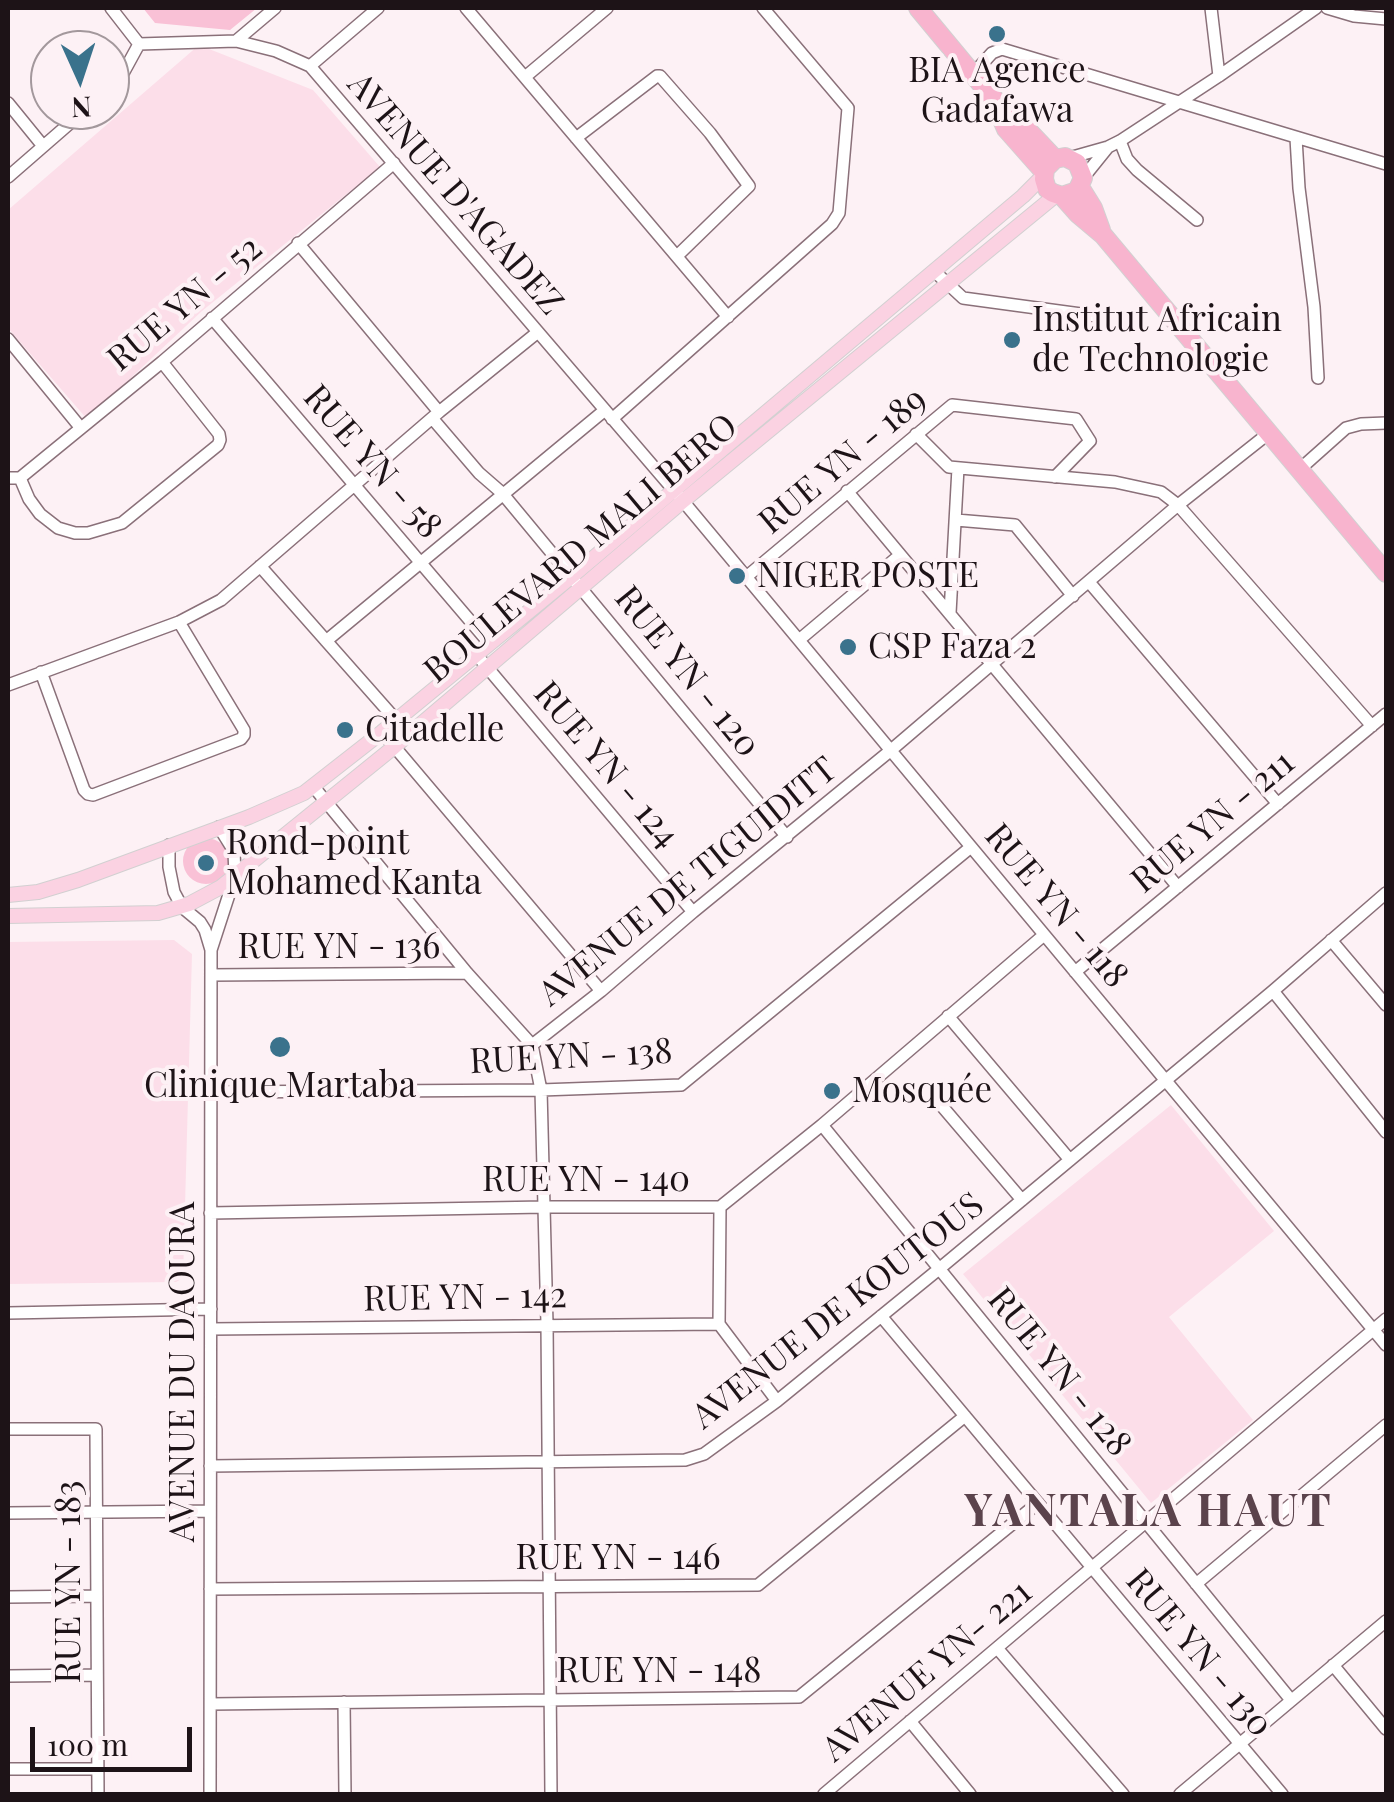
<!DOCTYPE html>
<html>
<head>
<meta charset="utf-8">
<style>
	body { margin:0 }
	#map { position:relative; width:1394px; height:1802px; overflow:hidden; background:#fdf1f5; font-family:"Playfair Display",serif }
	canvas { display:block }
	.frame { position:absolute; inset:0; border:10px solid #1d1317; pointer-events:none }
	.north { position:absolute; left:30px; top:30px; width:100px; height:100px; box-sizing:border-box; background:#fdf1f5; border:2px solid #a3989c; border-radius:50%; rotate:177deg; font-size:28px; font-weight:700; line-height:40px; text-align:center; color:#1d1317 }
	.north::after { content:''; display:block; margin:auto; width:35px; height:45px; background:#3a728c; clip-path:polygon(50% 0,100% 100%,50% 72%,0 100%) }
	.scale { position:absolute; left:30px; top:1727px; width:162px; height:45px; box-sizing:border-box; border:5px solid #1d1317; border-top:0; padding-left:12px; font-size:30px; line-height:35px; white-space:nowrap; color:#1d1317; -webkit-text-stroke:8px #fdf1f5; paint-order:stroke }
</style>
</head>
<body>
<div id="map">
<canvas width="1394" height="1802"></canvas>
<div class="frame"></div>
<div class="north">N</div>
<div class="scale">100 m</div>
</div>
<script>
const g = document.querySelector('canvas').getContext('2d');
g.lineJoin = 'round';
function fill(path, color) { g.fillStyle = color; g.fill(path, 'evenodd'); }
const toPath = rows => new Path2D(rows.map(r => 'M' + r).join(''));
function strokePath(path, color, width, dash) { g.strokeStyle = color; g.lineWidth = width; g.lineCap = dash ? 'butt' : 'round'; g.setLineDash(dash || []); g.stroke(path); }
function write(font, color, halo, rows, align = 'center') {
  g.font = font + ' "Playfair Display",serif'; g.lineWidth = 8; g.setLineDash([]); g.textBaseline = 'middle'; g.strokeStyle = halo; g.fillStyle = color; for (const [text, x, y, turn = 0] of rows) {
    g.save(); g.translate(x, y); g.rotate((+turn || 0) * Math.PI / 180); g.textAlign = isNaN(turn) ? turn : align; if (halo) g.strokeText(text, 0, 0); g.fillText(text, 0, 0); g.restore();
  }
}
fill(toPath([
	[199,45,313,90,380,167,202,311,87,419,8,328,8,210],
	[174,940,192,954,183,1278,176,1282,8,1284,8,942],
	[1171,1105,1274,1231,1169,1317,1253,1420,1151,1503,963,1274]
]), '#fcdee9');
fill(toPath([
	[143,8,257,8,230,30,155,23],
	'183 861a23 23 0 1 1 46 0a23 23 0 1 1-46 0Z'
]), '#f9c1d6');
const minor = toPath([
	[111,8,139,44],
	[466,8,728,317],
	[1211,8,1219,76],
	[1327,8,1354,16,1386,19],
	[236,41,275,8],
	[139,44,236,41,276,51,310,66,683,501,1386,1345],
	[310,66,378,8],
	[973,74,992,53,1002,49,1386,164],
	[525,77,607,8],
	[110,88,121,77,139,44],
	[8,103,43,146],
	[576,138,657,76,660,76,710,133,749,186,677,256],
	[1296,138,1299,188,1314,307,1318,378],
	[1120,141,1127,159,1137,170,1197,220],
	[1069,158,1108,147,1120,141,1219,76,1316,8],
	[8,177,85,110],
	[1083,178,1108,147],
	[298,243,439,412],
	[934,271,963,298,1103,317],
	[212,318,489,643],
	[8,339,80,427],
	[432,418,479,473,502,493,787,837],
	[612,419,832,224,839,213,848,108,763,8],
	[916,434,949,467,1115,482,1161,492,1178,505,1372,726],
	[1300,469,1346,428,1361,424,1386,423],
	[8,478,20,478,162,362,394,163],
	[20,478,29,499,40,514,58,528,75,533,88,533,122,523,218,445,220,440,219,434,162,362],
	[847,491,1178,887],
	[956,520,1015,525,1073,596],
	[260,566,396,720],
	[745,578,952,405,1076,419,1090,441,1055,477],
	[1089,582,1278,804],
	[950,613,958,468],
	[799,640,900,555],
	[326,641,605,410],
	[476,654,693,912],
	[41,672,84,790,88,794,93,795,241,739,244,735,244,730,179,622],
	[8,685,179,622,221,600,439,412,538,332],
	[382,732,601,991],
	[313,786,467,973,532,1045],
	[169,845,169,867,174,892,182,907,200,922,205,930,211,950,210,1794],
	[1331,940,1386,1005],
	[211,950,235,876,234,851,219,827],
	[1075,972,1386,714],
	[211,975,467,973],
	[1273,991,1386,1132],
	[948,1016,1070,1160],
	[210,1092,541,1090,681,1085,971,847],
	[935,1098,1022,1200],
	[822,1125,1291,1700],
	[720,1207,719,1324,777,1401],
	[210,1213,544,1207,720,1207,822,1125,1044,935],
	[8,1313,211,1309],
	[881,1316,1282,1794],
	[211,1329,719,1324],
	[8,1429,96,1429,98,1794],
	[210,1466,685,1460,704,1454,777,1401,939,1269,1273,991,1386,893],
	[8,1513,210,1511],
	[1196,1584,1386,1425],
	[210,1589,758,1585,965,1416],
	[8,1597,97,1596],
	[997,1648,1123,1794],
	[1333,1665,1386,1729],
	[8,1676,97,1675],
	[344,1702,345,1794],
	[211,1704,799,1697,1038,1503],
	[910,1721,970,1794],
	[8,1769,98,1769],
	[551,1794,547,1324,541,1090,532,1045,601,991,693,912,890,751,1178,505,1269,433],
	[824,1794,1386,1319],
	[1180,1794,1386,1621]
]);
const major = toPath([
	[8,895,38,892,78,880,249,817,304,793,382,732,572,576,1023,196,1044,175],
	[8,916,158,913,189,904,221,887,394,747,683,501,1056,195]
]);
const highway = toPath([
	[918,8,991,96,1019,121,1055,159],
	[996,106,1006,129,1044,172],
	[1080,187,1093,208,1101,230],
	[1062,196,1077,191,1083,178,1077,163,1065,157,1055,159,1045,169,1044,179,1047,189,1053,193,1062,196,1078,214,1103,235,1386,573]
]);
strokePath(minor, '#8a7079', 14);
strokePath(major, '#d2d0d1', 16);
strokePath(highway, '#d2d0d1', 20);
strokePath(minor, '#fff', 11);
strokePath(major, '#fbd2e2', 14);
strokePath(highway, '#f8b4ce', 18);
for (const [x, y, r, color] of [
	[997,34,10,"#3a728c"],
	[1012,340,10,"#3a728c"],
	[737,576,10,"#3a728c"],
	[848,647,10,"#3a728c"],
	[345,730,10,"#3a728c"],
	[206,863,10,"#3a728c"],
	[280,1047,12,"#3a728c"],
	[832,1091,10,"#3a728c"]
]) { const dot = new Path2D(); dot.arc(x, y, r, 0, 2 * Math.PI); g.fillStyle = color; g.fill(dot); strokePath(dot, '#fdf1f5', 4); }
write('35px', '#1d1317', '#fdf1f5', [
	["BIA Agence",997,71,"center"],
	["Gadafawa",997,111,"center"],
	["Institut Africain",1032,320],
	["de Technologie",1032,360],
	["NIGER POSTE",757,576],
	["CSP Faza 2",868,647],
	["Citadelle",365,730],
	["Rond-point",226,843],
	["Mohamed Kanta",226,883],
	["Clinique Martaba",280,1086,"center"],
	["Mosquée",852,1091]
], 'left');
write('35px', '#1d1317', '#fdf1f5', [
	["AVENUE D'AGADEZ",455,194,49],
	["RUE YN - 52",185,304,-40],
	["RUE YN - 189",843,461,-40],
	["RUE YN - 58",372,462,49],
	["BOULEVARD MALI BERO",581,549,-40],
	["RUE YN - 120",687,672,51],
	["RUE YN - 124",606,765,50],
	["RUE YN - 211",1213,822,-40],
	["AVENUE DE TIGUIDITT",688,882,-39],
	["RUE YN - 118",1056,906,50],
	["RUE YN - 136",339,947],
	["RUE YN - 138",571,1057,-3],
	["RUE YN - 140",586,1180],
	["RUE YN - 142",465,1298,-1],
	["AVENUE DE KOUTOUS",838,1311,-38],
	["AVENUE DU DAOURA",183,1372,-90],
	["RUE YN - 128",1059,1372,51],
	["RUE YN - 146",618,1558],
	["RUE YN - 183",69,1582,-90],
	["RUE YN - 130",1199,1653,50],
	["RUE YN - 148",659,1671],
	["AVENUE YN- 221",927,1671,-40]
]);
g.letterSpacing = '2.5px';
write('bold 45px', '#5b434c', '#fdf1f5', [
	["YANTALA HAUT",1149,1512]
]);
g.letterSpacing = '0px';
</script>
</body>
</html>
